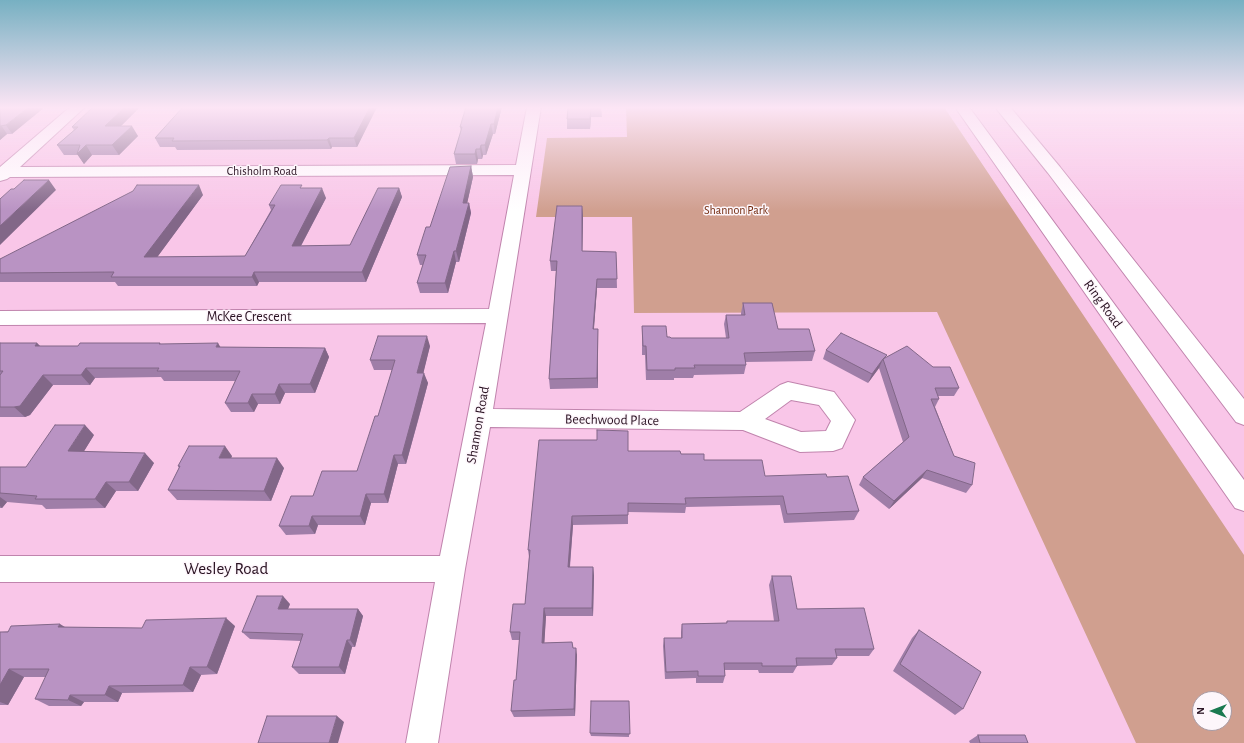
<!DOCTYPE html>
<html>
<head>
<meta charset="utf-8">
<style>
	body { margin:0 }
	#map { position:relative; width:1244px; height:743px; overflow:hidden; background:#f9c6e8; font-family:"Alegreya Sans",sans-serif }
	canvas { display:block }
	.north { position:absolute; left:1192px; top:691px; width:40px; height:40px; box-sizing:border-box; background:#fdf6fb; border:1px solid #a89ba4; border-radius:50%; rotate:270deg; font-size:11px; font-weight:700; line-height:16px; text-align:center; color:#291222 }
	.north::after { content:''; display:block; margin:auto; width:14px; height:18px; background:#1a7950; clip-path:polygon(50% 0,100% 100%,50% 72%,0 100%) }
</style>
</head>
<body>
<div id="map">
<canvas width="1244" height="743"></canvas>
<div class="north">N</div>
</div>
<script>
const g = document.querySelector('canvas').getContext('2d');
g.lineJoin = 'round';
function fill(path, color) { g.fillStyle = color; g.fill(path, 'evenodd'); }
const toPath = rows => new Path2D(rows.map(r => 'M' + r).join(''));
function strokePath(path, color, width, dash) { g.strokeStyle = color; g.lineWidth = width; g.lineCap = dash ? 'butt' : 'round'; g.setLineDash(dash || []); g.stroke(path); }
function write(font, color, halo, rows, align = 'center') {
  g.font = font + ' "Alegreya Sans",sans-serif'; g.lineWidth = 3; g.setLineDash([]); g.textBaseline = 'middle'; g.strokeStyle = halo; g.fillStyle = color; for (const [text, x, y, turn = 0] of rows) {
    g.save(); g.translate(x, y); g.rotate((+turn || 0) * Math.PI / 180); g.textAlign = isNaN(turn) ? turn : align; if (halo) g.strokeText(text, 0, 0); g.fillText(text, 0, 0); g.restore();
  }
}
fill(toPath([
	[626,107,944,107,1244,555,1244,743,1136,743,937,312,634,313,632,217,536,217,547,138,627,137],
	[1200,699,1224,699,1224,723,1200,723]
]), '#d09f8f');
const minor = toPath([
	[70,107,85,107,20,167,516,165,527,107,541,107,493,409,740,412,780,385,788,382,834,392,855,420,842,448,833,451,800,452,743,430,490,427,465,569,438,743,406,743,435,582,0,582,0,556,440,556,486,323,0,325,0,311,489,309,514,175,10,177,7,179,0,181,0,167,70,107],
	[791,400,819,405,831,421,826,431,801,432,765,419,791,400]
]);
const motorway = toPath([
	[955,107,969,107,1244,480,1244,511,1235,508,955,107],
	[995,107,1010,107,1060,167,1244,399,1244,425,1236,422,1048,173,995,107]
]);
strokePath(minor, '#c084ad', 2);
strokePath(motorway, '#c084ad', 2);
fill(minor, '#fff');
fill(motorway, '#fff');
fill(toPath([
	[0,107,12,134,7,134,0,140],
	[140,107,121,126,138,136,119,155,92,155,84,164,78,155,64,155,57,145,74,130,72,127],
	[183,107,377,107,357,147,332,147,331,149,177,150,175,147,160,147,155,138],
	[502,107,495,134,493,134,486,155,483,155,482,159,478,159,477,164,456,164,454,154,461,132,460,127],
	[568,107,601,107,602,117,591,117,590,129,567,129,567,119],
	[471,166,473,177,467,203,469,203,471,213,459,262,456,262,448,293,420,293,417,283,423,265,420,265,417,255,430,227],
	[303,188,326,198,301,246,350,245,399,188,402,197,366,282,259,282,257,286,118,286,115,282,0,282,0,259,203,195,157,257,245,256,271,210,269,205],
	[583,216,582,251,616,252,617,288,597,288,594,329,598,329,598,388,550,389,549,379,556,271,551,271,550,261],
	[743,303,778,329,815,351,812,361,745,362,746,365,744,374,694,375,693,378,674,378,674,380,646,380,645,355,642,355,642,326,671,338,726,338,724,324,726,315,741,315,741,313],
	[0,343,37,343,40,346,78,346,160,343,161,344,221,347,325,348,329,357,315,393,285,393,280,404,258,404,254,412,231,412,225,403,235,381,164,381,161,377,95,378,90,385,53,385,30,415,25,417,0,417],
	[430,346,423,373,428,383,418,421,406,464,398,464,388,503,371,503,365,525,318,525,315,534,286,535,279,526,313,496,357,471,378,416,392,370,374,370,370,360],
	[826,350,885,358,959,388,954,396,938,396,939,399,935,407,954,456,972,485,966,493,922,478,889,509,859,485,863,477,903,442,879,368,868,383,823,359],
	[94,435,84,451,154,463,138,491,116,491,105,508,46,509,42,505,7,502,2,508,0,508,0,467,26,467],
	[628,451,681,454,765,476,827,477,859,511,854,520,784,523,780,505,686,507,685,513,628,512,628,524,573,525,570,567,593,567,594,576,593,616,546,616,544,643,572,642,573,648,577,655,575,716,514,717,511,711,516,680,520,640,512,640,510,632,525,604,529,557,528,550],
	[232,456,231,458,284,468,271,501,177,500,168,490,179,468,178,466],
	[772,576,797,609,874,649,869,656,837,656,837,658,832,665,797,666,793,673,759,673,758,670,725,670,725,676,723,683,696,683,696,678,665,679,663,646,664,638,681,638,681,632,682,624,726,623,727,621,774,621,769,585],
	[290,604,288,609,358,609,363,616,355,647,352,647,345,674,299,674,292,667,301,641,250,639,242,632],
	[235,626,217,674,201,675,193,692,122,693,118,702,84,702,81,706,49,706,35,699,46,677,24,677,8,705,0,705,0,632,65,627,142,628],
	[919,630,963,709,955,715,893,671,912,638],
	[629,701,629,737,591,736,590,733],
	[978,735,1028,743,970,743,969,741]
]), '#9f7ea8');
fill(toPath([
	[29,107,45,107,12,134,6,125],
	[125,107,140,107,111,136,105,126],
	[370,107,377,107,357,147,354,138],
	[498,107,502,107,495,134,494,124],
	[591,108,591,117,590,129,590,119],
	[491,124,493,134,486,155,485,145],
	[1,125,7,134,0,140,0,126],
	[132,126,138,136,119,155,112,145],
	[329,138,332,147,331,149,327,140],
	[86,145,92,155,84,164,77,154],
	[481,145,483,155,482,159,480,149],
	[476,149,478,159,477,164,475,154],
	[471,166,473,177,465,213,463,203],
	[49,180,56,190,0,245,0,226],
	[199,185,203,195,150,267,144,257],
	[322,188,326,198,296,255,292,246],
	[399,188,402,197,366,282,362,272],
	[469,203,471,213,459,262,456,251],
	[582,206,583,216,582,261],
	[454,251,456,262,448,293,445,283],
	[254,272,259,282,257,286,252,277],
	[597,279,597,288,593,339,593,329],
	[598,329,598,388,597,378],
	[427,336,430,346,421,383,417,373],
	[37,343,46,352,35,346],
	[218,343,224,353,216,347],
	[325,348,329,357,315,393,310,384],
	[883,359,879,368,868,383,872,374],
	[86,368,95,378,90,385,81,375],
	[424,373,428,383,406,464,402,455],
	[43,375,53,385,30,415,25,417,14,407],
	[279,384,285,393,280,404,275,394],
	[252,394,258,404,254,412,248,403],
	[85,425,94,435,78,461,68,451],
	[225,446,232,456,227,468,219,458],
	[145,453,154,463,138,491,129,482],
	[394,455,398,464,388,503,384,494],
	[277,458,284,468,271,501,264,491],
	[927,470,922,478,889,509,894,501],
	[106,482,116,491,105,508,95,499],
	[366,494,371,503,365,525,360,516],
	[0,497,7,502,2,508,0,506],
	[312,516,318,525,315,534,309,526],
	[572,516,573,525,569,575,568,567],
	[593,567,594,576,593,616,592,608],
	[283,596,290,604,285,616,278,609],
	[544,608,546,616,544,650,542,643],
	[358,609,363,616,355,647,350,640],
	[226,618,235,626,217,674,207,667],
	[60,624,73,632,58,627],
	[347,640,352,647,345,674,339,667],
	[576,648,577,655,575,716,574,709],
	[190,667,201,675,193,692,183,685],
	[9,669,24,677,8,705,0,702,0,685],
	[109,686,122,693,118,702,105,695],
	[70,695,84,702,81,706,68,700],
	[337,716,344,722,338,743,329,743]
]), '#826788');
const building = toPath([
	[0,107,29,107,6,125,0,126,0,107],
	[93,107,125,107,105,126,132,126,112,145,86,145,77,154,80,145,57,145,78,127,72,127,93,107],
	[183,107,370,107,354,138,329,138,327,140,172,141,174,138,155,138,183,107],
	[466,107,498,107,494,124,491,124,485,145,481,145,480,149,476,149,475,154,454,154,462,127,460,127,466,107],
	[568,107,601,107,601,108,591,108,590,119,567,119,568,107],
	[471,166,463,203,469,203,456,251,454,251,445,283,417,283,426,255,417,255,426,227,430,227,450,167,471,166],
	[24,180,49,180,0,226,0,199,11,189,14,189,24,180],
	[137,185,199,185,144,257,245,256,275,205,269,205,281,185,302,185,300,188,322,188,292,246,350,245,378,188,399,188,362,272,254,272,252,277,111,277,114,272,0,273,0,259,133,191,137,185],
	[557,206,582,206,582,251,616,252,617,279,597,279,593,329,598,329,597,378,549,379,557,261,550,261,557,206],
	[743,303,772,303,778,329,809,329,815,351,744,353,746,365,694,365,695,368,675,368,675,370,647,370,646,346,643,346,642,326,666,326,667,337,670,337,671,338,729,338,726,315,745,315,743,303],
	[841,333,887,355,883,359,907,346,933,367,950,367,959,388,935,388,939,399,931,399,954,456,975,463,972,485,927,470,894,501,863,477,909,437,883,359,872,374,826,350,841,333],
	[378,336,427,336,417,373,424,373,414,411,402,455,394,455,384,494,366,494,360,516,312,516,309,526,279,526,291,496,313,496,322,471,357,471,375,416,378,416,395,360,370,360,378,336],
	[0,343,37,343,35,346,78,346,80,343,160,343,159,344,218,343,216,347,325,348,310,384,279,384,275,394,252,394,248,403,225,403,240,371,157,371,159,368,86,368,81,375,43,375,20,406,14,407,0,407,0,375,3,371,0,371,0,343],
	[55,425,85,425,68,451,145,453,129,482,106,482,95,499,35,499,37,496,0,493,0,467,26,467,55,425],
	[597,430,628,431,628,451,680,451,681,454,704,454,704,460,762,460,765,476,826,474,827,477,848,476,859,511,787,514,783,496,685,498,686,504,628,503,628,515,572,516,568,567,593,567,592,608,544,608,542,643,572,642,573,648,576,648,574,709,511,711,514,680,516,680,520,632,510,632,513,604,525,604,530,550,528,550,539,440,597,440,597,430],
	[189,446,225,446,219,458,277,458,264,491,168,490,180,466,178,466,189,446],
	[772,576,791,576,797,609,864,608,874,649,835,649,837,658,796,658,797,666,762,666,762,663,724,663,725,676,698,676,698,671,666,672,664,638,682,638,682,624,727,623,727,621,779,621,772,576],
	[257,596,283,596,278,609,358,609,350,640,347,640,339,667,292,667,303,634,242,632,257,596],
	[226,618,207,667,190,667,183,685,109,686,105,695,70,695,68,700,35,699,49,669,9,669,0,685,0,632,8,632,11,626,60,624,58,627,142,628,146,620,226,618],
	[919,630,981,672,963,709,900,664,919,630],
	[591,701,629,701,630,734,590,733,591,701],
	[267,716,337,716,329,743,258,743,267,716],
	[978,735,1025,735,1028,743,980,743,978,735]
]);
fill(building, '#b993c3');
strokePath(building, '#826788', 1);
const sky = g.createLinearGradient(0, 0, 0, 211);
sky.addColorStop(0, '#77b0c2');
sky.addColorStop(0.51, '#fce5f5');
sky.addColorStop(1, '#fce5f500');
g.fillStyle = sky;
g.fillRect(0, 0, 1244, 211);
write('12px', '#291222', '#fdf6fb', [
	["Chisholm Road",262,171]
]);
write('12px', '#71280c', '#fdf6fb', [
	["Shannon Park",736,210]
]);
write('14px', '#291222', '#fdf6fb', [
	["Ring Road",1103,304,54],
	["McKee Crescent",249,317],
	["Beechwood Place",612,420,1],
	["Shannon Road",478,425,-80]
]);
write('17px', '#291222', '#fdf6fb', [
	["Wesley Road",226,569]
]);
</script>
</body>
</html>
